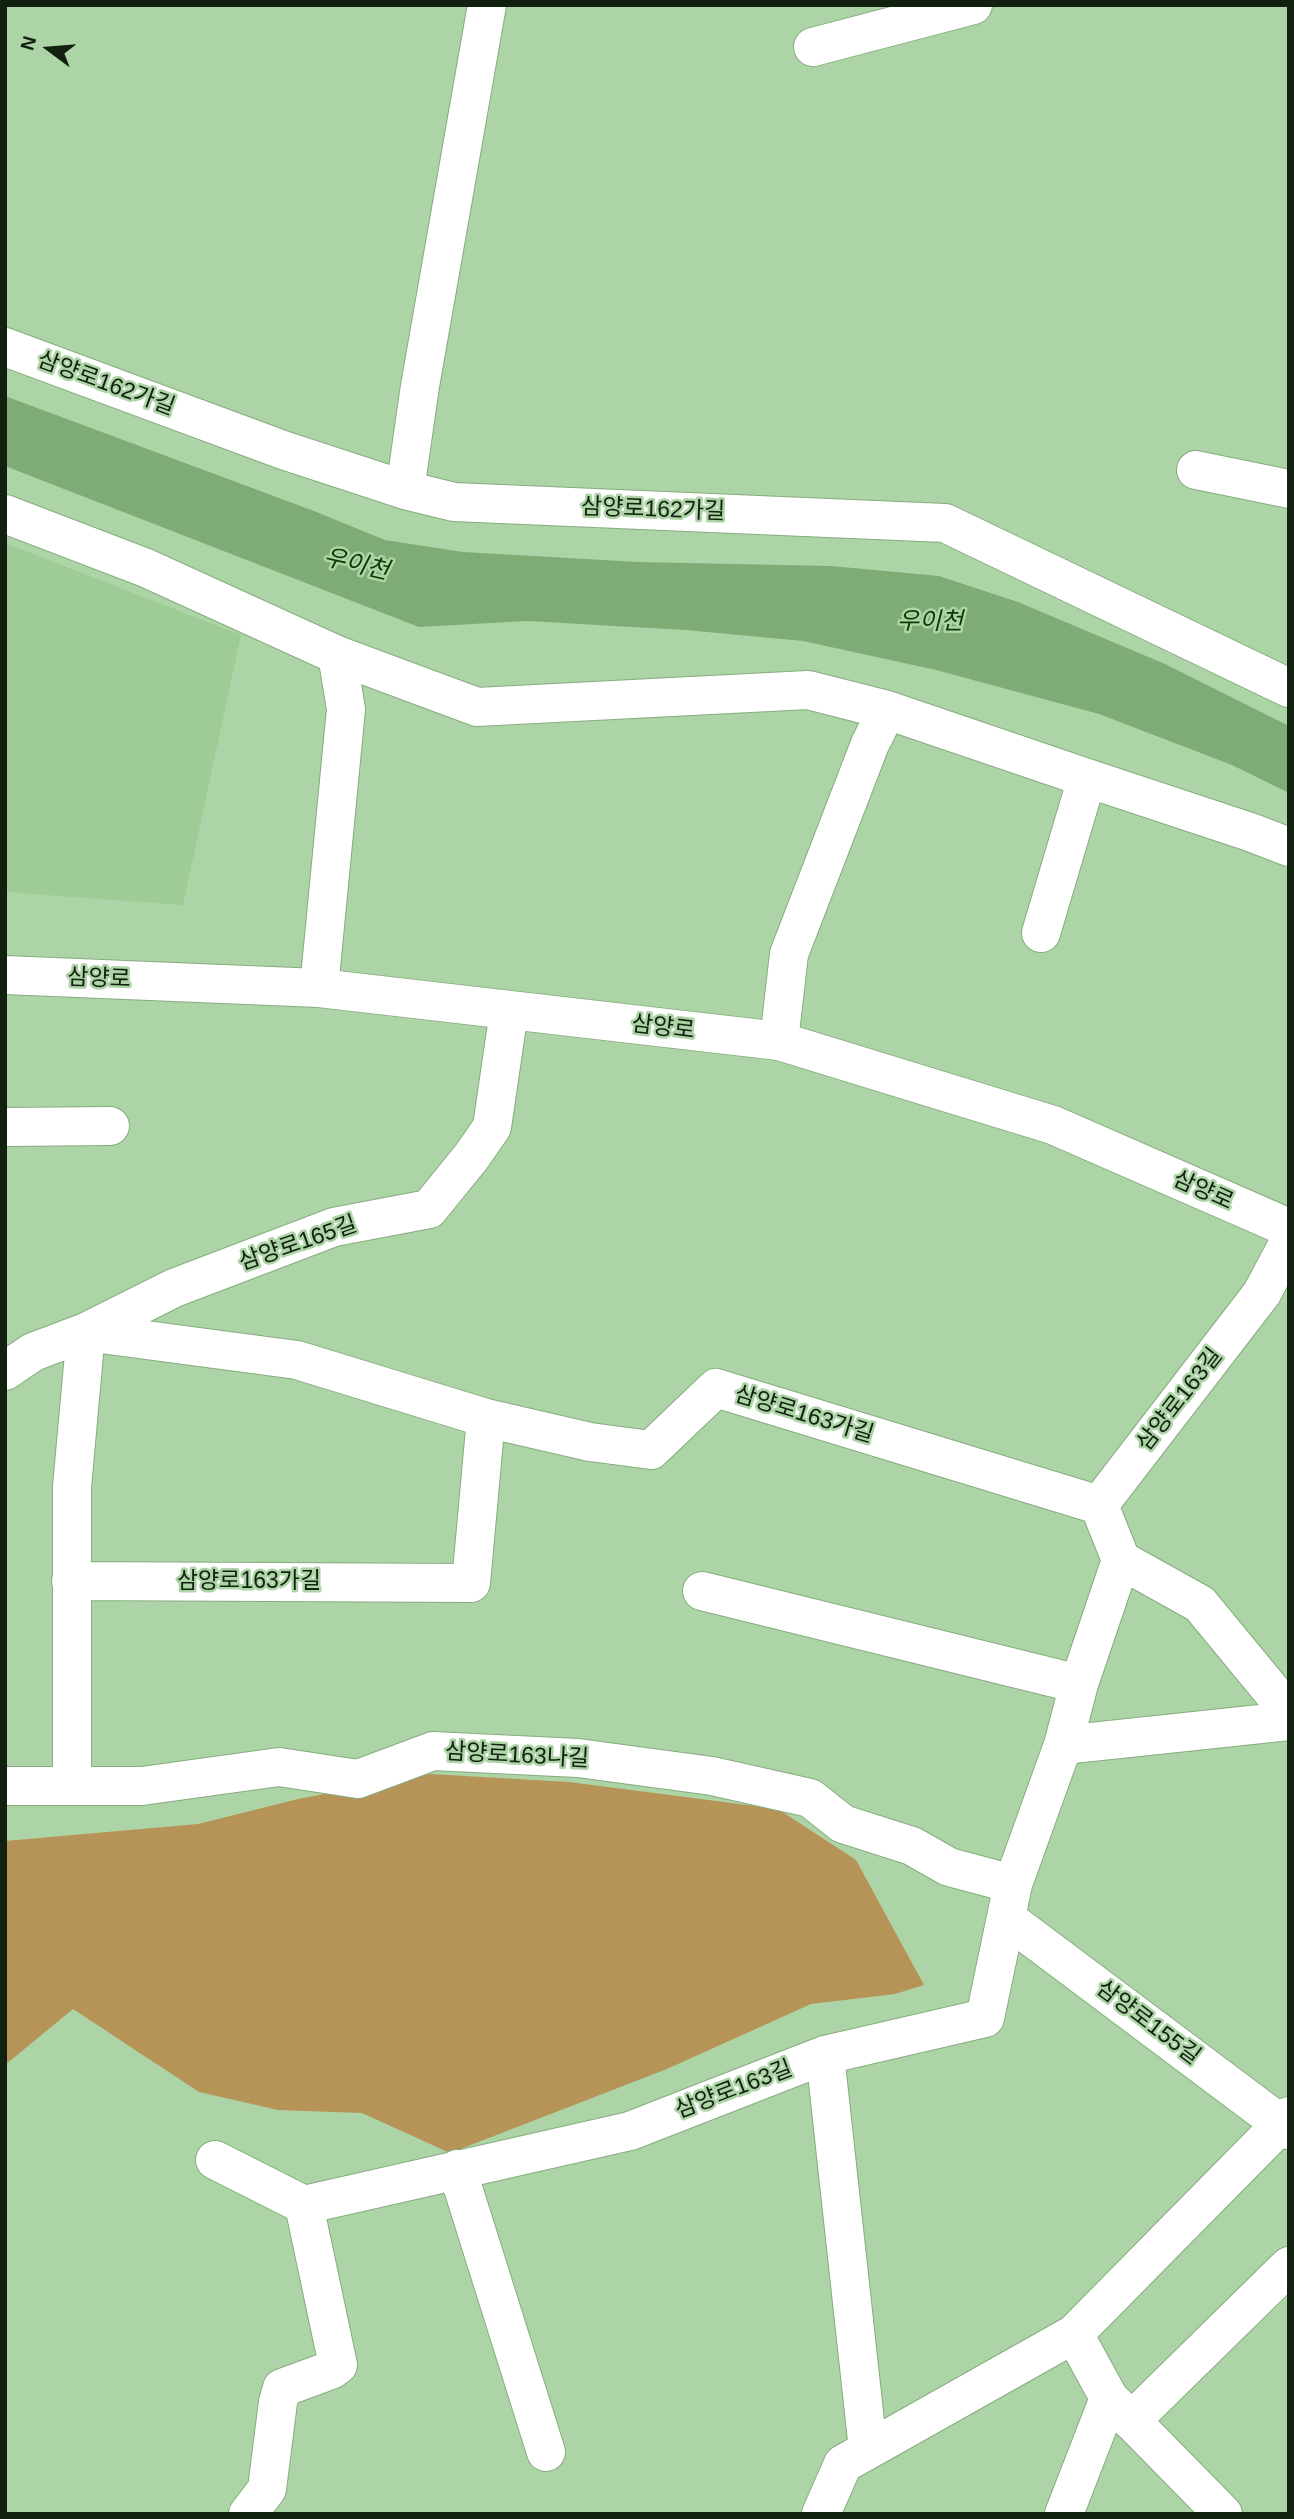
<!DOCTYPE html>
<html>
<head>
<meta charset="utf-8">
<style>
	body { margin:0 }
	#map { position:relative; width:1294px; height:2519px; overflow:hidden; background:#add4a6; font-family:Arial,sans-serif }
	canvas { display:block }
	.frame { position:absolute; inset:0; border:7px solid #12200f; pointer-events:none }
	.north { position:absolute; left:14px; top:14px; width:70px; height:70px; -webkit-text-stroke:5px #add4a6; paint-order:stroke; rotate:286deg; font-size:19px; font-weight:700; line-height:28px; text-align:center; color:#12200f }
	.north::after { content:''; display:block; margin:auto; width:24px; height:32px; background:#12200f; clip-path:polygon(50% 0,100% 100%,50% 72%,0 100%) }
</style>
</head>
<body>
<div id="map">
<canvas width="1294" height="2519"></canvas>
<div class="frame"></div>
<div class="north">N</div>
</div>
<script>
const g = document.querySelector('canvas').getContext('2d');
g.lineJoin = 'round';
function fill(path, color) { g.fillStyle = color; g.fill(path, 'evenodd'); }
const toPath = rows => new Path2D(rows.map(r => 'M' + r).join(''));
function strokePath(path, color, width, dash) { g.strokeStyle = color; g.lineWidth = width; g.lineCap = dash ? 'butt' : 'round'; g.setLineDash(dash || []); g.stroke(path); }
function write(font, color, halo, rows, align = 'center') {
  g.font = font + ' Arial,"Noto Sans KR",sans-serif'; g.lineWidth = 5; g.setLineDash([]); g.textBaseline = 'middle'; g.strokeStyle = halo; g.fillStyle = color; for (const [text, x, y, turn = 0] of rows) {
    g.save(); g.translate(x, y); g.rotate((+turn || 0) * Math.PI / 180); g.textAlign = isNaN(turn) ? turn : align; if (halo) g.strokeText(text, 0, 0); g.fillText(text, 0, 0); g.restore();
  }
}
fill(toPath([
	[5,543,241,635,183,905,5,892]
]), '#9fcb97');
fill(toPath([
	[430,1774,569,1782,778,1809,856,1860,924,1985,895,1994,811,2004,667,2069,450,2153,362,2113,278,2110,199,2092,73,2009,5,2065,5,1841,198,1824,298,1799]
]), '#b69458');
fill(toPath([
	[5,396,314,511,385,540,463,552,638,562,831,566,939,576,1018,602,1165,664,1289,726,1289,793,1232,765,1099,714,936,670,803,641,686,630,527,621,419,627,5,466]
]), '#7fab77');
const minor = toPath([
	[813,47,973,5],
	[5,347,283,450,405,490,454,502,945,523,1289,688],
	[1196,470,1289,489],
	[405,490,420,386,487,5],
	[5,514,146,568,337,655,346,709,319,988],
	[337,655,477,707,808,690,887,710],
	[1087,778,1250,832,1289,847],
	[779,1041,789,954,870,744,887,710,1087,778,1041,933],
	[5,1127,110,1126],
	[86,1332,297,1360,486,1418,590,1442,651,1450,716,1388,1099,1505],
	[86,1332,174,1288,334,1227,429,1209,472,1156,492,1127,509,1011],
	[5,1371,33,1352,86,1332,72,1487,72,1786],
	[1121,1560,1200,1604,1289,1712],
	[71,1581,471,1583,486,1418],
	[702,1591,1079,1684],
	[1063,1745,1289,1721],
	[5,1786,142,1786,279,1767,358,1779,433,1751,578,1758,712,1776,810,1798,843,1824,912,1846,949,1867,1013,1884],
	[1006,1918,1289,2130],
	[825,2055,868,2449],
	[215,2160,304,2205,630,2131,825,2055,985,2018,1013,1884,1063,1745,1079,1684,1121,1560,1099,1505,1262,1293,1289,1242],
	[457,2169,546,2452],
	[1113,2402,1223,2514],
	[1131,2421,1289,2266],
	[248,2514,267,2489,278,2402,282,2388,331,2370,338,2365,304,2205],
	[821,2514,843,2464,1074,2334,1289,2116],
	[1064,2514,1109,2398,1074,2334]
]);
const secondary = toPath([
	[5,975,319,988,779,1041,1053,1125,1289,1228]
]);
strokePath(minor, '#86ac7f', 40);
strokePath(secondary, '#86ac7f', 40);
strokePath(minor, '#fff', 38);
strokePath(secondary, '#fff', 38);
write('23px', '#12200f', '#add4a6', [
	["삼양로162가길",106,384,20],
	["삼양로162가길",653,510,2],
	["삼양로",99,979,2],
	["삼양로",663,1028,7],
	["삼양로",1203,1191,24],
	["삼양로165길",298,1244,-19],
	["삼양로163길",1180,1400,-52],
	["삼양로163가길",804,1415,17],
	["삼양로163가길",249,1582],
	["삼양로163나길",517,1756,3],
	["삼양로155길",1148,2023,37],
	["삼양로163길",734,2090,-21]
]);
write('italic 24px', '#0d3a03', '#add4a6', [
	["우이천",356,565,13],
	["우이천",930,622]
]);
</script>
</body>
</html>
